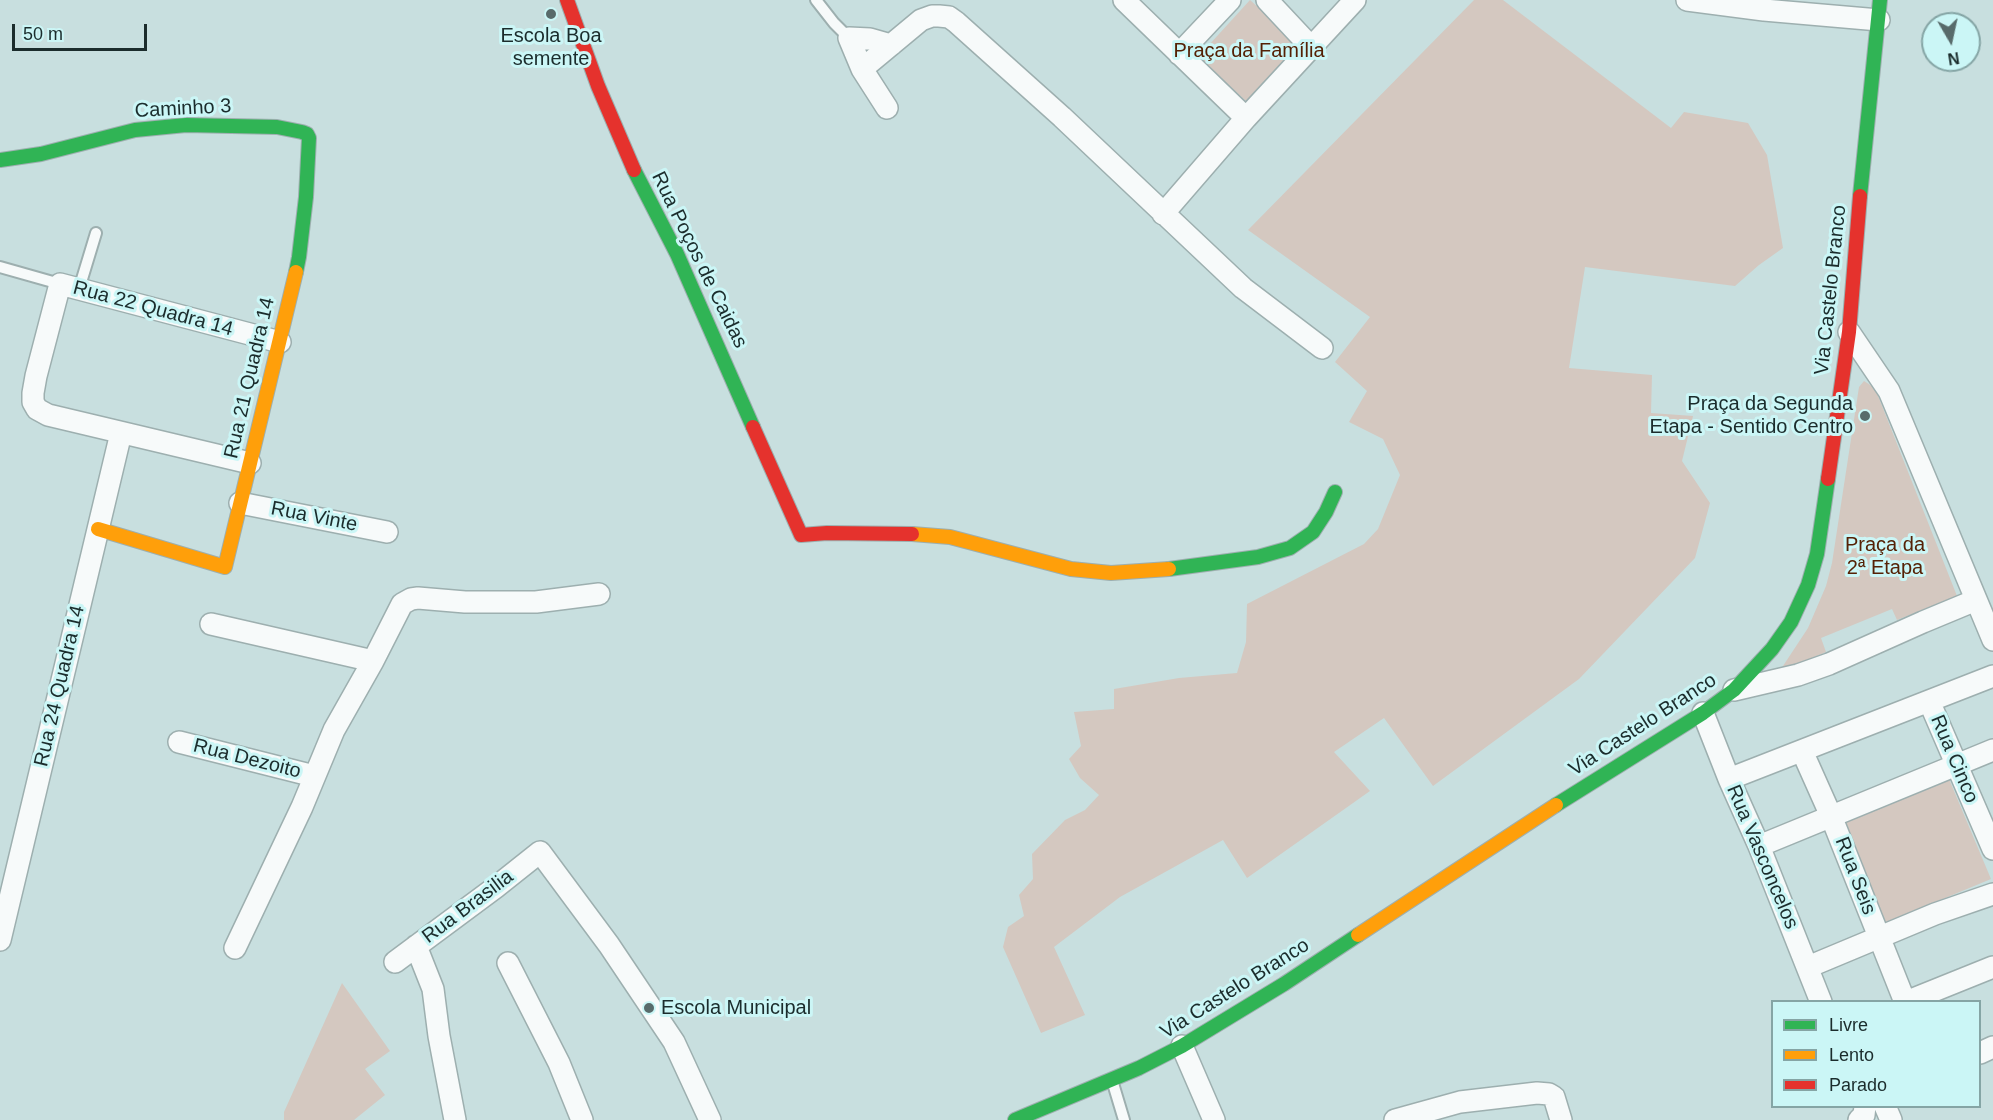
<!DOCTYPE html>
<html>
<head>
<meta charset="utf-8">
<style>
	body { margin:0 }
	#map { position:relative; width:1993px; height:1120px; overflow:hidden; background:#c8dfdf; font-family:Arial,sans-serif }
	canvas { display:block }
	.legend { position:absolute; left:1771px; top:1000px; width:210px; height:108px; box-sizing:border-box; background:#cbf6f6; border:2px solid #85a5a5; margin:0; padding:8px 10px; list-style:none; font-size:18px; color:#1b2c2c }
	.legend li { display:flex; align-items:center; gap:12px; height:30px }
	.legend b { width:30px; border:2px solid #85a5a5 }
	.north { position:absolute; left:1921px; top:12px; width:60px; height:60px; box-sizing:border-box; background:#cbf6f6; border:2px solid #85a5a5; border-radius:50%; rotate:171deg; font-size:16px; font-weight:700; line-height:24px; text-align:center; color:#1b2c2c }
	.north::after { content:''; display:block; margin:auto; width:21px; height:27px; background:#586b6b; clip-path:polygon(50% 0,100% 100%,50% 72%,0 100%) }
	.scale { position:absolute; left:12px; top:24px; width:135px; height:27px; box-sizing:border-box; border:3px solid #1b2c2c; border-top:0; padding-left:8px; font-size:18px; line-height:21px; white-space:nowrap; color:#1b2c2c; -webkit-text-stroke:4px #cbf6f6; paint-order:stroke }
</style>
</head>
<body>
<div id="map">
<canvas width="1993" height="1120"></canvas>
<ul class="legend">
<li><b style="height:8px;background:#30b455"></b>Livre</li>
<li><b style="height:8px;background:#ff9f0a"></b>Lento</li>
<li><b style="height:8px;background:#e5322d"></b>Parado</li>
</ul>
<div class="north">N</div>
<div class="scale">50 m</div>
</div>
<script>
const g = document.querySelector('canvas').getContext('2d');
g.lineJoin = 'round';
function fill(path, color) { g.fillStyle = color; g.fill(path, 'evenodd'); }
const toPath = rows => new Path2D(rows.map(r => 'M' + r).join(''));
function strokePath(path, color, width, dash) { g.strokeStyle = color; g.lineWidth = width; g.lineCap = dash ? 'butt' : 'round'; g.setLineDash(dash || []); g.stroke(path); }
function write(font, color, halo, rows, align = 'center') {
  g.font = font + ' Arial,sans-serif'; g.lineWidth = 6; g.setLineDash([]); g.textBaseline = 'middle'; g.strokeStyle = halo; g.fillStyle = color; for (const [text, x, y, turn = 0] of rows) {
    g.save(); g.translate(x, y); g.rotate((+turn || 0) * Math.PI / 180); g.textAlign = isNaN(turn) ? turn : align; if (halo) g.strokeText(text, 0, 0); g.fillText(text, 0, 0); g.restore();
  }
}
fill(toPath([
	[1250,0,1300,45,1247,102,1198,57],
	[1474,0,1503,0,1671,128,1684,112,1748,123,1767,155,1783,248,1759,265,1735,286,1585,267,1569,368,1652,375,1651,413,1693,416,1682,461,1710,503,1695,558,1579,679,1433,786,1384,718,1334,752,1370,791,1247,878,1223,840,1120,897,1054,947,1085,1015,1041,1033,1003,947,1008,927,1024,916,1019,895,1033,879,1032,854,1065,820,1085,810,1099,795,1080,778,1069,759,1081,746,1074,712,1114,709,1114,689,1179,678,1237,673,1246,642,1247,604,1364,544,1378,529,1400,475,1383,439,1349,422,1367,391,1335,362,1370,317,1248,230],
	[1864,381,1875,388,1957,596,1897,620,1892,609,1821,638,1826,652,1779,672,1808,628,1826,586,1832,563,1859,387],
	[1949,779,1991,879,1885,923,1843,823],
	[342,983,390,1051,365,1069,385,1095,354,1120,284,1120,284,1112]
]), '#d4c8c0');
const lane = toPath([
	[816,0,834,23,849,38],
	[0,267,60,284],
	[79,289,96,233],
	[1112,1080,1124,1120]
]);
const street = toPath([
	[1124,0,1246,118],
	[1267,0,1311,47],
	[1687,0,1764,10,1879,20],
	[1179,54,1230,0],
	[862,69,921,20,932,16,939,16,949,17,956,22,1062,117,1243,288,1322,348],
	[887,108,862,69,849,38,870,39,891,45],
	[1163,214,1246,118,1355,0],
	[1849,332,1889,391,1993,640],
	[250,463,48,415,37,409,33,402,33,393,36,376,60,284,280,342],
	[240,503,387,532],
	[211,624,373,661],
	[1734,690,1798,675,1829,664,1923,622,1976,600],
	[1929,701,1993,849],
	[1703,713,1729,779,1759,846,1821,1002],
	[179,742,314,776],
	[1802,751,1831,816,1905,1002],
	[1729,779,1993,676],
	[1759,846,1993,750],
	[0,940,121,433],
	[416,946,433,989,439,1036,455,1120],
	[235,948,302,807,334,730,373,661,402,604,411,599,418,598,465,602,536,602,599,594],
	[395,962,496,887,540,852,609,945,674,1042,710,1120],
	[508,963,559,1063,582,1120],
	[1808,967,1935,914,1993,894],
	[1906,1002,1993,967],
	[1182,1046,1214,1120],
	[1980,1053,1993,1047],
	[1885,1106,1891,1120],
	[1395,1120,1460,1102,1537,1093,1549,1094,1554,1097,1561,1120],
	[1859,1120,1864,1115,1865,1106]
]);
const fast = toPath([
	[0,160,41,154,135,130,186,125,277,127,302,132,307,134,309,138,306,197,299,257,296,272],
	[634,170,677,254,753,427],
	[1860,196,1880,0],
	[1169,569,1258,557,1290,548,1313,532,1326,512,1335,492],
	[1556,805,1703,713,1734,690,1772,649,1791,622,1808,585,1817,554,1828,479],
	[1015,1120,1139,1068,1182,1046,1284,984,1358,935]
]);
const slow = toPath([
	[98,529,225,567,296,272],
	[912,534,950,537,1071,569,1111,573,1169,569],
	[1358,935,1556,805]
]);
const jam = toPath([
	[567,0,598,86,634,170],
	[753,427,801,535,827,533,912,534],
	[1828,479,1849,332,1860,196]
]);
strokePath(lane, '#9dafaf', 14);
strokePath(street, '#9dafaf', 24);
strokePath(fast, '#9dafaf', 16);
strokePath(slow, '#9dafaf', 16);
strokePath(jam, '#9dafaf', 16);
strokePath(lane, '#f7fafa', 10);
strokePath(street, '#f7fafa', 21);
strokePath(fast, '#30b455', 14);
strokePath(slow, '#ff9f0a', 14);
strokePath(jam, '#e5322d', 14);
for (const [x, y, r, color] of [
	[551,14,6,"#586b6b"],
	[1865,416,6,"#586b6b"],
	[649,1008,6,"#586b6b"]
]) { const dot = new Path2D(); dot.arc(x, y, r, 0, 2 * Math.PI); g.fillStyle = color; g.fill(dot); strokePath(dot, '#cbf6f6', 2); }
write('20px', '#1b2c2c', '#cbf6f6', [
	["Escola Boa",551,36],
	["semente",551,59],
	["Praça da Segunda",1853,404,"right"],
	["Etapa - Sentido Centro",1853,427,"right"],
	["Escola Municipal",661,1008,"left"]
]);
write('20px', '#552105', '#cbf6f6', [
	["Praça da Família",1249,51],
	["Praça da",1885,545],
	["2ª Etapa",1885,568]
]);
write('20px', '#1b2c2c', '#cbf6f6', [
	["Caminho 3",183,109,-3],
	["Rua Poços de Caidas",699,260,64],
	["Via Castelo Branco",1831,290,-84],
	["Rua 22 Quadra 14",153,309,15],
	["Rua 21 Quadra 14",250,378,-77],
	["Rua Vinte",314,517,11],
	["Rua 24 Quadra 14",60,686,-77],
	["Via Castelo Branco",1643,725,-33],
	["Rua Dezoito",247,759,14],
	["Rua Cinco",1954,759,67],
	["Rua Vasconcelos",1762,857,67],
	["Rua Seis",1855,876,69],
	["Rua Brasilia",468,907,-37],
	["Via Castelo Branco",1235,989,-32]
]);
</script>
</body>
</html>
